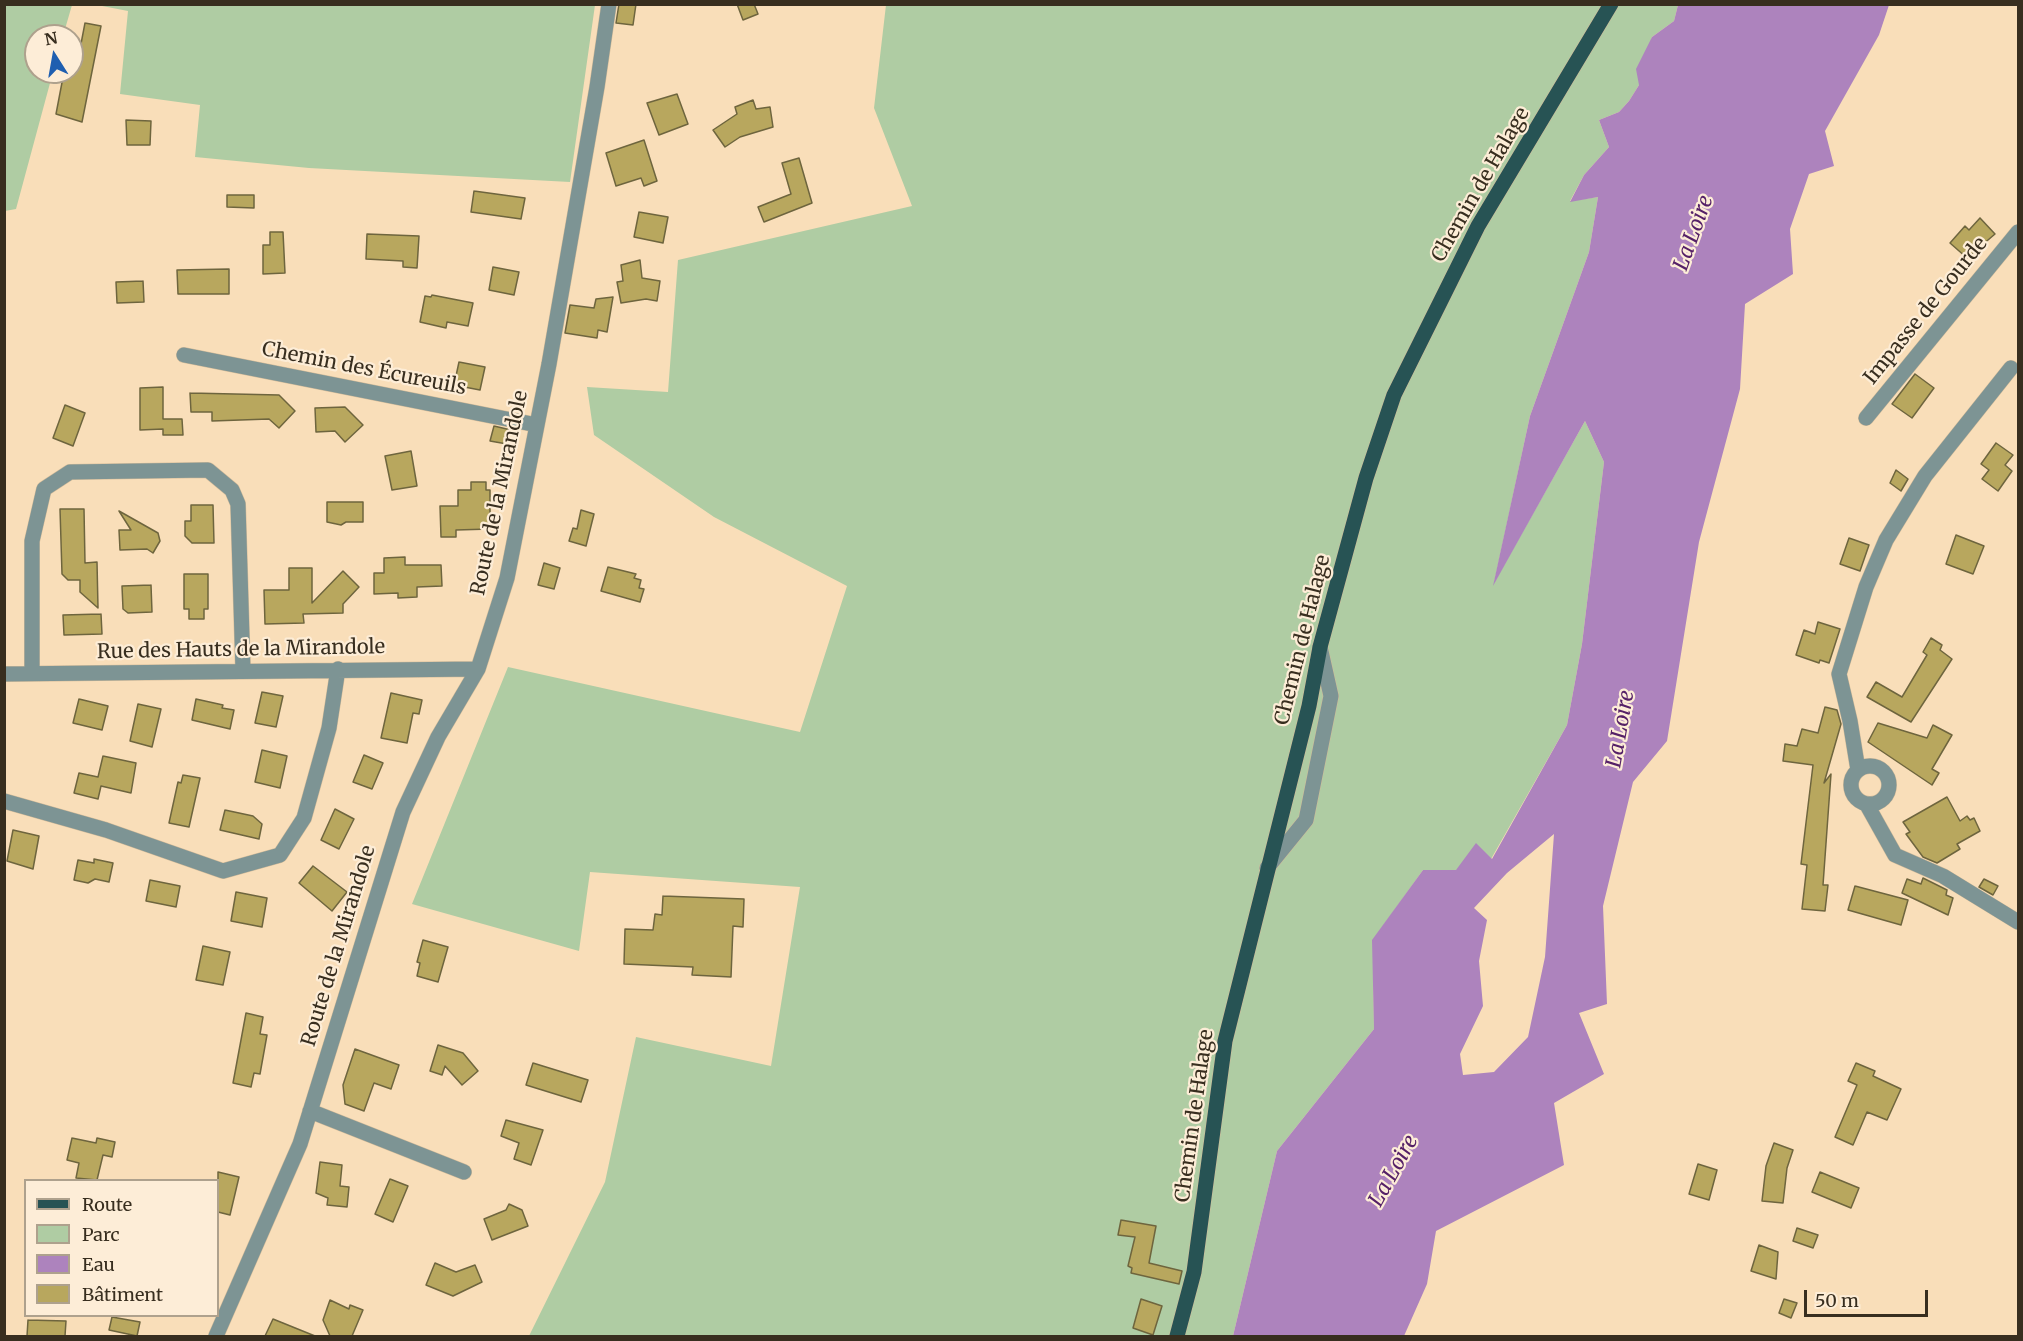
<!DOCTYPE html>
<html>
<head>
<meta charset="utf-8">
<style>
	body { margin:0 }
	#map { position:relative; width:2023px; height:1341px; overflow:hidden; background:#f9deb9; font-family:Merriweather,serif }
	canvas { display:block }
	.frame { position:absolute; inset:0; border:6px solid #382e1f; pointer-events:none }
	.legend { position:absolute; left:24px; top:1179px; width:195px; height:138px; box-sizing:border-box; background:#fdedd7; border:2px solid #aea18d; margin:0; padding:8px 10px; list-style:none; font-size:18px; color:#382e1f }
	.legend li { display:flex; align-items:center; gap:12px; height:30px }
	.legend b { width:30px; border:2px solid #aea18d }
	.north { position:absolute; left:24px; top:24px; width:60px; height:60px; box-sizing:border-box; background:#fdedd7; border:2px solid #aea18d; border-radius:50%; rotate:349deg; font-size:16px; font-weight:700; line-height:24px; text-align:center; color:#382e1f }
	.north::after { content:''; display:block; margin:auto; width:21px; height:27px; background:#1f5fb0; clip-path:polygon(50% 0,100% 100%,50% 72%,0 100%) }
	.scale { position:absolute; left:1804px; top:1290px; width:124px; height:27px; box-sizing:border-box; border:3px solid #382e1f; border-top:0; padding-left:8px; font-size:18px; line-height:21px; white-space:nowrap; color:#382e1f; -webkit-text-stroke:4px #fdedd7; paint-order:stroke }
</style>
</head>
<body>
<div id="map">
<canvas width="2023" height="1341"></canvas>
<div class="frame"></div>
<ul class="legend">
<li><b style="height:8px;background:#275354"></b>Route</li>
<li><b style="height:16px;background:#afcca3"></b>Parc</li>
<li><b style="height:16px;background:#ad83bd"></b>Eau</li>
<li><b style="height:16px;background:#b8a75e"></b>Bâtiment</li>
</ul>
<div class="north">N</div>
<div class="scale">50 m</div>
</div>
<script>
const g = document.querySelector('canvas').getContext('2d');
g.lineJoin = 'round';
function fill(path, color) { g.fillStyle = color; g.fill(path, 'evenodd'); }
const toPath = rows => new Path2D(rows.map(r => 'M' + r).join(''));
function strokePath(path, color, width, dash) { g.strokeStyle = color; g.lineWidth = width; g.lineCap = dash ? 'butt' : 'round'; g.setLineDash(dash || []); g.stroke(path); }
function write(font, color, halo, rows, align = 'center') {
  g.font = font + ' Merriweather,serif'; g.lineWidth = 4.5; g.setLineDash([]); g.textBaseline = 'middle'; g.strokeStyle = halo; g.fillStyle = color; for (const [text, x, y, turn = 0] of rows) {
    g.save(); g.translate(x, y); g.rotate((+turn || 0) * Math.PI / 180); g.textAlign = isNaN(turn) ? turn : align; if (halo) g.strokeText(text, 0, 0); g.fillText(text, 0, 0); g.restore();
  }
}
fill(toPath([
	[4,5,72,5,63,36,36,36,36,72,53,72,16,209,5,211],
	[97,5,595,5,570,182,309,168,195,157,200,105,120,94,128,11],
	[886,5,1678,5,1674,21,1652,37,1639,85,1629,101,1619,112,1599,120,1609,147,1584,175,1570,201,1598,197,1589,252,1530,416,1494,583,1585,421,1604,462,1582,644,1567,725,1491,859,1456,870,1423,870,1373,940,1374,1029,1277,1151,1233,1336,529,1336,605,1182,636,1037,771,1066,800,887,590,872,579,951,412,904,508,667,800,732,847,586,714,517,594,435,587,387,668,392,678,260,912,206,874,108]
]), '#afcca3');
fill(toPath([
	[1678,5,1889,5,1879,35,1825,131,1834,166,1809,174,1790,229,1793,274,1745,304,1740,389,1699,542,1667,741,1633,782,1603,906,1607,1004,1579,1013,1604,1074,1554,1103,1564,1165,1436,1231,1427,1284,1404,1336,1233,1336,1277,1151,1374,1029,1372,940,1423,870,1456,870,1476,843,1492,859,1567,725,1582,644,1604,462,1585,421,1493,586,1530,416,1589,252,1598,197,1570,202,1584,175,1609,147,1599,120,1619,112,1629,101,1639,85,1636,69,1652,37,1674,21],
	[1554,834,1545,957,1528,1037,1494,1072,1463,1075,1460,1054,1483,1006,1479,961,1487,920,1474,908,1507,873]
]), '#ad83bd');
const building = toPath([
	[619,4,636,4,633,25,616,23,619,4],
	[737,4,754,4,758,14,743,20,737,4],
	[85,23,101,26,82,122,56,114,64,72,72,72,72,48,80,49,85,23],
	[677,94,688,124,659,135,647,103,677,94],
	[753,100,756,109,770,107,773,127,740,137,725,147,713,130,737,114,735,107,753,100],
	[126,120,151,121,150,145,127,145,126,120],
	[644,140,657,181,644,186,641,178,616,186,606,153,644,140],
	[799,158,812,203,764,222,758,207,791,194,782,163,799,158],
	[474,191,525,198,521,219,471,212,474,191],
	[227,195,254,195,254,208,227,207,227,195],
	[639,212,668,217,663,243,634,237,639,212],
	[1980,218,1995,234,1967,258,1950,243,1965,226,1969,230,1980,218],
	[270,232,283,232,285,273,263,274,263,245,270,245,270,232],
	[367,234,419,236,417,268,403,267,403,261,366,259,367,234],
	[640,260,642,278,660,281,657,301,646,299,621,303,617,282,623,281,621,265,640,260],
	[493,267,519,272,514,295,489,290,493,267],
	[229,269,229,294,178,294,177,270,229,269],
	[143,281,144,302,117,303,116,282,143,281],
	[432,295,473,303,468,326,447,322,446,328,420,322,425,296,431,297,432,295],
	[613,297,607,332,598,330,597,338,565,333,570,305,594,308,596,299,613,297],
	[459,362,485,367,480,390,454,385,459,362],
	[1915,374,1934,388,1912,418,1892,404,1915,374],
	[163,387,163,419,182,419,183,435,163,435,163,429,140,430,140,388,163,387],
	[190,393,279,395,295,411,279,428,269,419,212,421,212,412,191,412,190,393],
	[65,405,85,413,73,446,53,438,65,405],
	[345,407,363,425,345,442,335,431,316,432,315,408,345,407],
	[494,426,511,430,507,444,490,441,494,426],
	[1996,443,2013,455,2005,465,2012,471,1998,491,1982,479,1989,470,1981,464,1996,443],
	[411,451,417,486,392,490,385,456,411,451],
	[1896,470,1908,479,1901,491,1890,483,1896,470],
	[471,482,486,482,486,490,490,490,490,529,456,530,456,537,441,537,440,506,458,506,458,490,471,490,471,482],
	[327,502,363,502,363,522,346,522,341,525,327,522,327,502],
	[191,505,213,505,214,543,192,543,185,536,185,521,191,521,191,505],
	[60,509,84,509,85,563,97,562,98,608,80,592,80,580,68,580,62,574,60,509],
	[581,510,594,514,586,546,569,541,573,528,577,529,581,510],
	[119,511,158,533,160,541,153,553,147,549,120,550,119,530,131,530,119,511],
	[1956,535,1984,546,1973,574,1946,564,1956,535],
	[1849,538,1869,545,1860,571,1840,564,1849,538],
	[405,557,405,565,441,565,442,586,417,587,417,597,398,598,398,593,374,594,374,573,384,573,384,558,405,557],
	[544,563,560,568,554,589,538,585,544,563],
	[608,567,636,574,634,578,641,580,639,588,644,589,640,602,601,591,608,567],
	[289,568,312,568,312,603,343,571,359,587,343,604,343,613,303,614,304,623,265,624,264,590,289,590,289,568],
	[184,574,208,574,208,609,204,609,204,619,189,619,189,609,184,609,184,574],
	[151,585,152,612,128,613,123,609,122,586,151,585],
	[101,614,102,634,64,635,63,615,101,614],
	[1818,622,1840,629,1829,663,1820,660,1819,663,1796,655,1804,630,1815,634,1818,622],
	[1931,638,1942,645,1940,650,1952,659,1911,722,1867,697,1876,682,1902,697,1927,655,1923,652,1931,638],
	[262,692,283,696,276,727,255,723,262,692],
	[391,693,422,700,419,714,413,713,407,743,381,738,391,693],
	[79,699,108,706,102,730,73,723,79,699],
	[196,699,223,705,222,708,234,710,230,729,192,720,196,699],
	[138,704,161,709,152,747,130,741,138,704],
	[1825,707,1837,710,1841,724,1824,783,1831,774,1823,885,1828,885,1825,911,1802,909,1807,865,1801,864,1813,765,1783,761,1785,744,1797,746,1802,729,1818,733,1825,707],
	[1878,723,1927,738,1933,725,1952,735,1932,769,1939,773,1932,785,1868,742,1878,723],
	[262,750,287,756,280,788,255,782,262,750],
	[364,755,383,763,372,789,353,782,364,755],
	[103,756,136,763,131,793,101,786,98,799,74,793,79,773,98,777,103,756],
	[183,775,200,778,189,827,169,823,178,782,181,783,183,775],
	[1947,797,1960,821,1967,816,1970,820,1974,818,1980,831,1957,844,1960,849,1937,863,1923,857,1906,834,1910,832,1903,822,1947,797],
	[335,809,354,819,339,849,321,840,335,809],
	[225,810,253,816,262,824,259,839,220,830,225,810],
	[13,830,39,836,33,869,7,861,13,830],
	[94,859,113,863,109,882,95,879,88,883,74,880,78,860,94,863,94,859],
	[313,866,347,892,332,911,299,883,313,866],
	[1923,878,1947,890,1946,895,1953,898,1948,915,1902,893,1907,879,1921,884,1923,878],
	[1984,879,1998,886,1993,895,1979,887,1984,879],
	[150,880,180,886,176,907,146,901,150,880],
	[1855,886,1908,900,1901,925,1848,910,1855,886],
	[236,892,267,898,262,927,231,921,236,892],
	[663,896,744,899,743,927,733,926,731,977,692,975,693,967,624,964,625,929,653,930,655,914,662,915,663,896],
	[423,940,448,947,438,982,417,976,420,963,417,962,423,940],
	[203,946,230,952,223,985,196,980,203,946],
	[246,1013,263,1017,260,1034,267,1035,260,1074,254,1073,251,1087,233,1083,246,1013],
	[438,1045,463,1053,478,1071,462,1085,445,1066,442,1075,430,1071,438,1045],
	[355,1049,399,1065,391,1089,374,1083,364,1111,345,1104,343,1085,355,1049],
	[533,1063,588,1080,581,1102,526,1085,533,1063],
	[1856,1063,1875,1071,1873,1076,1901,1089,1887,1120,1867,1112,1853,1145,1835,1137,1857,1085,1848,1081,1856,1063],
	[506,1120,543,1130,531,1165,514,1159,519,1143,501,1136,506,1120],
	[72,1138,96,1143,97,1138,115,1142,112,1157,103,1155,97,1180,76,1178,79,1163,67,1160,72,1138],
	[1774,1143,1793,1150,1787,1168,1783,1203,1762,1201,1766,1166,1774,1143],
	[320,1162,342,1165,340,1186,349,1187,347,1207,327,1205,328,1198,316,1193,320,1162],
	[1698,1164,1717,1170,1709,1200,1689,1194,1698,1164],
	[218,1172,239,1177,230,1215,218,1212,218,1172],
	[1820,1172,1859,1188,1851,1208,1812,1192,1820,1172],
	[390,1179,408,1186,393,1222,375,1214,390,1179],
	[509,1204,522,1210,528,1226,492,1240,484,1219,506,1210,509,1204],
	[1121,1220,1156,1226,1149,1263,1182,1271,1179,1284,1131,1273,1132,1268,1128,1266,1135,1237,1118,1235,1121,1220],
	[1797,1228,1818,1235,1813,1248,1793,1241,1797,1228],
	[1759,1245,1778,1252,1776,1279,1751,1271,1759,1245],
	[435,1263,456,1272,475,1265,482,1282,453,1296,426,1285,435,1263],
	[1141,1299,1162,1306,1153,1335,1133,1328,1141,1299],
	[1784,1299,1797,1303,1791,1318,1779,1313,1784,1299],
	[330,1300,349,1309,350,1305,363,1310,352,1336,330,1336,323,1320,330,1300],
	[112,1317,140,1322,137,1336,109,1330,112,1317],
	[273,1319,315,1336,265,1336,273,1319],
	[28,1320,66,1321,65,1336,27,1336,28,1320]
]);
fill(building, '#b8a75e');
strokePath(building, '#6e653e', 1.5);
const minor = toPath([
	[184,355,537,425],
	[1866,418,2018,232],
	[32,673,32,541,44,489,70,472,208,470,232,490,238,504,243,671],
	[4,674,478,669],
	'1851 785a19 19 0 1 1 38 0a19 19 0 1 1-38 0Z',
	[1858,770,1850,721,1839,674,1866,587,1886,540,1925,476,2011,368],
	[4,801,106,830,223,871,280,855,304,818,329,728,338,669],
	[1867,805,1895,855,1943,876,2018,922],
	[1267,868,1306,820,1331,696,1320,647],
	[310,1111,464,1172],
	[216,1336,300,1144,403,812,438,737,478,669,507,578,549,364,597,87,609,4]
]);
const major = toPath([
	[1177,1336,1194,1272,1225,1041,1309,706,1320,647,1366,478,1394,395,1478,226,1611,4]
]);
strokePath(minor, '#d2bb9a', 16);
strokePath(major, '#d2bb9a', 16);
strokePath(minor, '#7d9494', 15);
strokePath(major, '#275354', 15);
write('20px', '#382e1f', '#fdedd7', [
	["Chemin de Halage",1481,185,-60],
	["Impasse de Gourde",1926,311,-51],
	["Chemin des Écureuils",364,369,11],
	["Route de la Mirandole",500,493,-78],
	["Chemin de Halage",1303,640,-76],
	["Rue des Hauts de la Mirandole",241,650,-1],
	["Route de la Mirandole",339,946,-73],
	["Chemin de Halage",1195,1116,-82]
]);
write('italic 21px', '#552067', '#fdedd7', [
	["La Loire",1694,233,-70],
	["La Loire",1621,729,-80],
	["La Loire",1394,1171,-61]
]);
</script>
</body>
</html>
